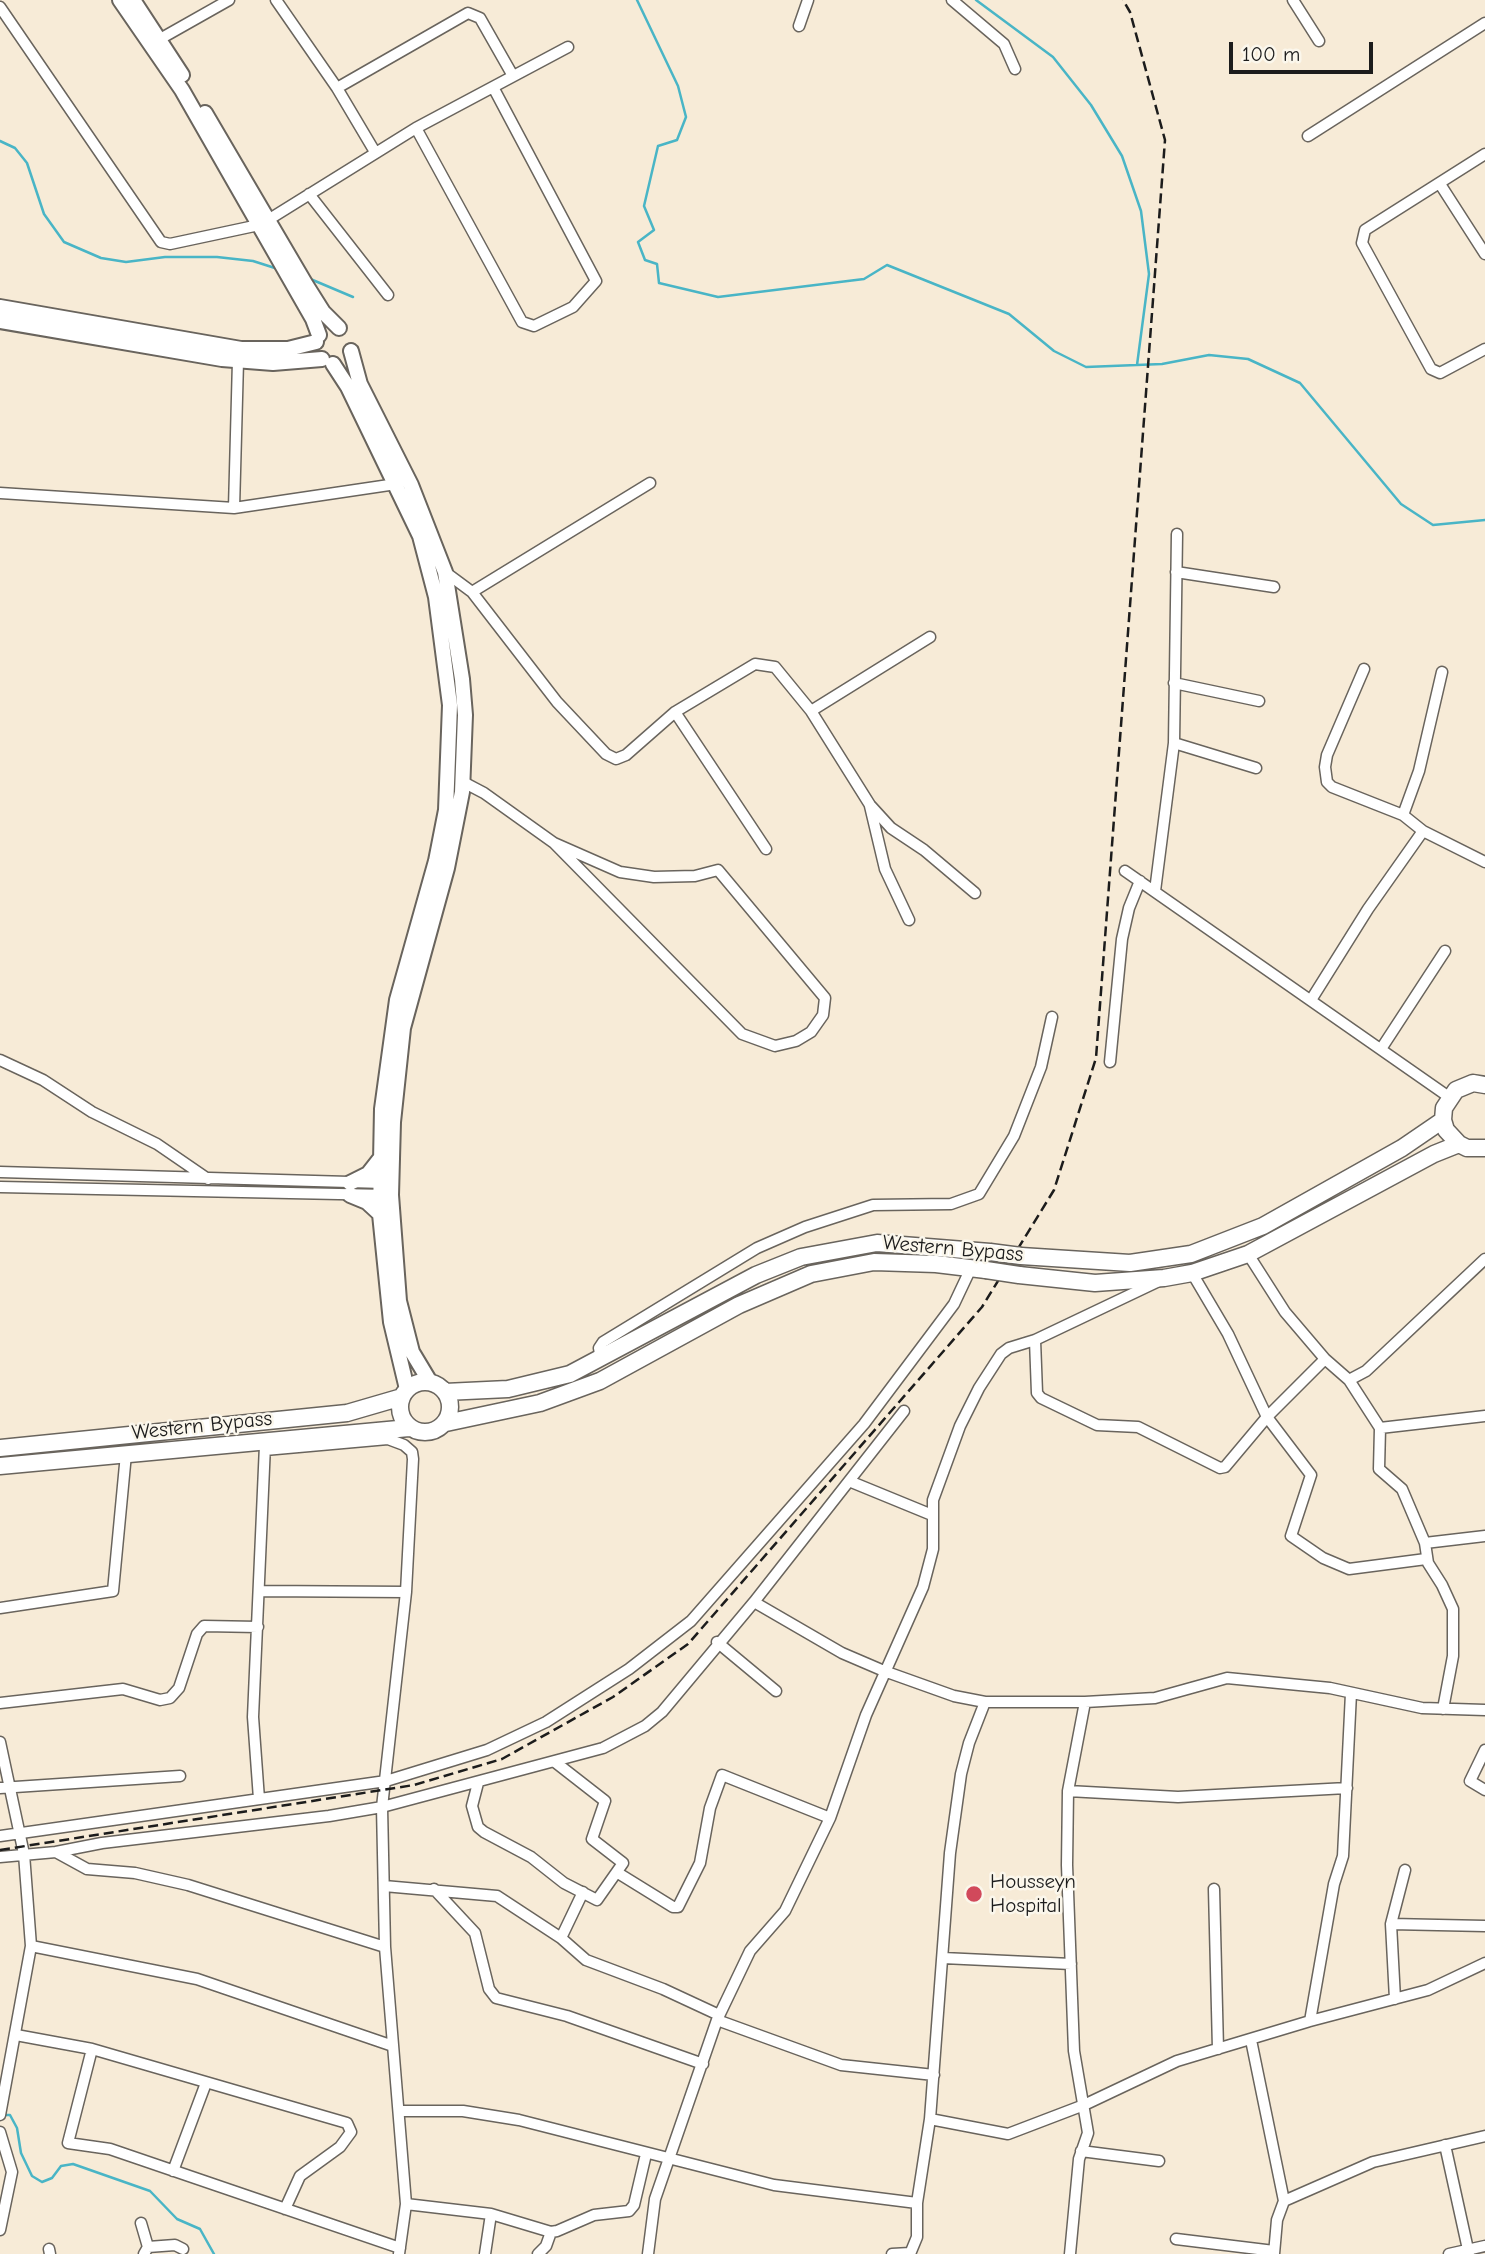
<!DOCTYPE html>
<html>
<head>
<meta charset="utf-8">
<style>
	body { margin:0 }
	#map { position:relative; width:1485px; height:2254px; overflow:hidden; background:#f7ebd7; font-family:"Comic Neue",sans-serif }
	canvas { display:block }
	.scale { position:absolute; left:1229px; top:42px; width:144px; height:32px; box-sizing:border-box; border:4px solid #1c1c1c; border-top:0; padding-left:9px; font-size:21px; line-height:24px; white-space:nowrap; color:#1c1c1c; -webkit-text-stroke:5px #fbf7ec; paint-order:stroke }
</style>
</head>
<body>
<div id="map">
<canvas width="1485" height="2254"></canvas>
<div class="scale">100 m</div>
</div>
<script>
const g = document.querySelector('canvas').getContext('2d');
g.lineJoin = 'round';
const toPath = rows => new Path2D(rows.map(r => 'M' + r).join(''));
function strokePath(path, color, width, dash) { g.strokeStyle = color; g.lineWidth = width; g.lineCap = dash ? 'butt' : 'round'; g.setLineDash(dash || []); g.stroke(path); }
function write(font, color, halo, rows, align = 'center') {
  g.font = font + ' "Comic Neue",sans-serif'; g.lineWidth = 5; g.setLineDash([]); g.textBaseline = 'middle'; g.strokeStyle = halo; g.fillStyle = color; for (const [text, x, y, turn = 0] of rows) {
    g.save(); g.translate(x, y); g.rotate((+turn || 0) * Math.PI / 180); g.textAlign = isNaN(turn) ? turn : align; if (halo) g.strokeText(text, 0, 0); g.fillText(text, 0, 0); g.restore();
  }
}
strokePath(toPath([
	[637,0,678,86,686,117,677,140,658,146,644,206,654,230,638,242,645,260,657,264,659,283,718,297,864,279,887,265,1009,314,1054,351,1086,367,1162,364,1209,355,1248,359,1300,383,1401,504,1433,525,1485,520],
	[976,0,1053,57,1091,105,1122,156,1141,211,1149,274,1137,365],
	[0,141,15,148,27,163,44,214,64,242,101,258,126,262,165,257,217,257,253,261,278,269],
	[308,278,353,297],
	[2,2115,10,2115,17,2128,21,2153,32,2176,42,2182,52,2178,61,2166,73,2164,150,2191,177,2219,200,2229,214,2254]
]), '#49b5c6', 2.5);
const minor = toPath([
	[276,0,337,88,375,152],
	[952,0,1004,44,1015,69],
	[1293,0,1319,41],
	[0,7,161,242,170,244,259,225],
	[799,26,808,0],
	[160,39,229,0],
	[337,88,468,13,480,18,513,76],
	[416,128,522,322,534,326,573,307,596,281,493,87],
	[1308,136,1485,23],
	[1485,154,1365,230,1362,243,1431,369,1440,373,1485,349],
	[1440,184,1485,254],
	[309,194,388,295],
	[268,220,416,128,568,47],
	[0,493,234,508,396,484],
	[234,508,238,361],
	[445,572,472,592,557,702,606,754,616,759,626,755,675,712,755,664,775,667,811,711,870,805,891,828,924,850,975,893],
	[1176,572,1274,587],
	[472,592,650,483],
	[1364,669,1327,755,1325,767,1327,782,1332,787,1403,815,1423,831,1485,862],
	[1174,683,1259,701],
	[811,711,930,637],
	[675,712,766,849],
	[1174,743,1256,768],
	[463,782,484,793,554,843,620,872,654,877,695,876,718,870,825,998,823,1015,811,1032,796,1041,775,1046,742,1034,554,843],
	[870,806,885,869,909,920],
	[1403,815,1419,771,1442,672],
	[1125,871,1449,1097],
	[1155,891,1174,743,1177,534],
	[1311,1000,1368,909,1423,831],
	[1381,1049,1445,951],
	[0,1060,43,1080,92,1112,157,1144,208,1179],
	[1110,1062,1122,939,1129,908,1140,881],
	[0,1172,384,1183],
	[0,1187,387,1195],
	[1248,1254,1285,1312,1325,1359,1349,1380,1380,1428,1379,1469,1402,1489,1425,1543,1485,1536],
	[1192,1273,1228,1334,1267,1417,1311,1475,1291,1536,1323,1558,1349,1569,1426,1559],
	[1035,1340,1037,1393,1041,1398,1097,1425,1138,1427,1220,1468,1225,1467,1267,1417,1325,1359],
	[601,1360,599,1348,603,1342,757,1248,805,1227,873,1205,951,1204,979,1194,1014,1136,1041,1067,1052,1017],
	[1349,1380,1366,1371,1485,1259],
	[1380,1428,1485,1416],
	[265,1450,388,1439,404,1445,412,1452,413,1459,406,1592,382,1807,385,1947,406,2204,399,2254],
	[849,1481,932,1515],
	[1425,1543,1428,1563,1442,1585,1453,1609,1453,1656,1443,1709],
	[260,1591,406,1592],
	[754,1602,842,1653,884,1671,954,1696,985,1702,1085,1702,1155,1698,1227,1678,1330,1688,1422,1708,1485,1710],
	[0,1608,113,1591,126,1454],
	[717,1642,776,1691],
	[0,1703,123,1689,160,1700,170,1698,179,1688,197,1634,204,1626,258,1627],
	[0,1742,24,1854,31,1946,0,2115],
	[1485,1750,1470,1781,1485,1790],
	[478,1783,472,1806,478,1827,484,1832,531,1857,564,1883,597,1900,623,1863,592,1839,605,1801,555,1762],
	[0,1788,180,1776],
	[1068,1791,1178,1797,1347,1788],
	[259,1799,253,1717,265,1445],
	[0,1836,386,1781,487,1750,546,1722,629,1669,691,1621,864,1424,954,1304,971,1268],
	[56,1852,102,1843,329,1816,382,1807,603,1748,645,1726,662,1712,754,1602,904,1411],
	[0,1857,56,1852,87,1869,135,1873,188,1885,385,1947],
	[618,1873,673,1907,678,1907,700,1863,710,1808,722,1775,830,1818],
	[384,1886,497,1896,561,1938,586,1960,663,1989,719,2015],
	[434,1889,475,1933,489,1989,496,1998,567,2016,703,2064],
	[1214,1889,1218,2049],
	[1391,1924,1485,1926],
	[561,1938,583,1892],
	[31,1946,197,1979,393,2046],
	[943,1958,1071,1964],
	[1395,1999,1391,1924,1405,1870],
	[717,2020,841,2065,934,2075],
	[1310,2021,1334,1884,1343,1856,1351,1693],
	[16,2035,92,2049,347,2123,351,2132,340,2147,300,2176,285,2209],
	[1251,2040,1284,2201,1277,2220,1274,2254],
	[92,2049,68,2143,110,2149,400,2248],
	[401,2111,463,2111,519,2120,774,2185,917,2203],
	[930,2119,1008,2134,1084,2105,1177,2061,1310,2021,1428,1990,1485,1963],
	[0,2132,12,2172,0,2230],
	[1445,2145,1469,2254],
	[1081,2151,1159,2161],
	[173,2171,206,2083],
	[1284,2201,1373,2162,1485,2136],
	[406,2204,491,2214,551,2232,557,2231,594,2215,629,2211,634,2205,646,2154],
	[141,2223,148,2247,144,2254],
	[1176,2239,1274,2251],
	[148,2247,175,2245,183,2249],
	[49,2249,50,2254],
	[485,2254,491,2214],
	[538,2254,546,2246,551,2232],
	[648,2254,655,2199,717,2020,750,1951,785,1911,830,1818,866,1715,923,1587,933,1549,933,1500,960,1426,979,1388,1001,1354,1009,1348,1035,1340,1157,1282],
	[892,2254,910,2253],
	[910,2254,917,2237,917,2203,930,2119,950,1853,961,1774,969,1743,985,1702],
	[1070,2254,1079,2159,1088,2133,1074,2051,1067,1865,1068,1791,1085,1702],
	[1449,2254,1485,2246]
]);
const secondary = toPath([
	[120,0,182,90,313,319,319,335],
	[133,0,182,75],
	[205,113,306,285,323,312,339,328],
	[0,307,241,349,288,349,316,342],
	[0,321,222,359,273,363,322,359],
	[351,351,360,384,411,485,445,572,462,679,465,715,462,792,447,868,403,1028,393,1122,391,1195,399,1301,412,1352,430,1382],
	[333,364,348,387,420,536,436,597,450,705,446,810,436,861,397,1000,382,1109,380,1214,391,1322,407,1389],
	[350,1183,368,1174,379,1160],
	[350,1195,367,1202,380,1214]
]);
const primary = toPath([
	[1485,1085,1473,1083,1456,1090,1444,1108,1443,1120,1446,1130,1459,1144,1467,1148,1485,1148],
	[1021,1256,1130,1263,1191,1254,1263,1226,1402,1148,1443,1120],
	[1019,1275,1095,1283,1164,1278,1192,1273,1248,1254,1434,1154,1459,1144],
	'400 1407a25 25 0 1 1 50 0a25 25 0 1 1-50 0Z',
	[445,1392,508,1389,570,1374,756,1275,801,1257,877,1243,990,1252],
	[446,1423,540,1403,600,1381,739,1305,811,1274,874,1262,936,1264,986,1270],
	[0,1448,347,1413,402,1397],
	[0,1466,409,1428]
]);
strokePath(minor, '#69645d', 13);
strokePath(secondary, '#69645d', 18);
strokePath(primary, '#69645d', 19);
strokePath(minor, '#fff', 10);
strokePath(secondary, '#fff', 14);
strokePath(primary, '#fff', 16);
strokePath(toPath([
	[0,1850,414,1785,502,1759,613,1697,688,1644,982,1307,1054,1190,1096,1058,1165,140,1130,12,1123,0]
]), '#1c1c1c', 2.5, [10, 5]);
const primaryBridge = toPath([
	[990,1252,1021,1256],
	[986,1270,1019,1275]
]);
strokePath(primaryBridge, '#69645d', 19, []);
strokePath(primaryBridge, '#fff', 16);
for (const [x, y, r, color] of [
	[974,1894,9,"#d1495b"]
]) { const dot = new Path2D(); dot.arc(x, y, r, 0, 2 * Math.PI); g.fillStyle = color; g.fill(dot); strokePath(dot, '#fbf7ec', 2.5); }
write('21px', '#1c1c1c', '#fbf7ec', [
	["Western Bypass",953,1249,5],
	["Western Bypass",202,1426,-6]
]);
write('21px', '#1c1c1c', '#fbf7ec', [
	["Housseyn",990,1882],
	["Hospital",990,1906]
], 'left');
</script>
</body>
</html>
